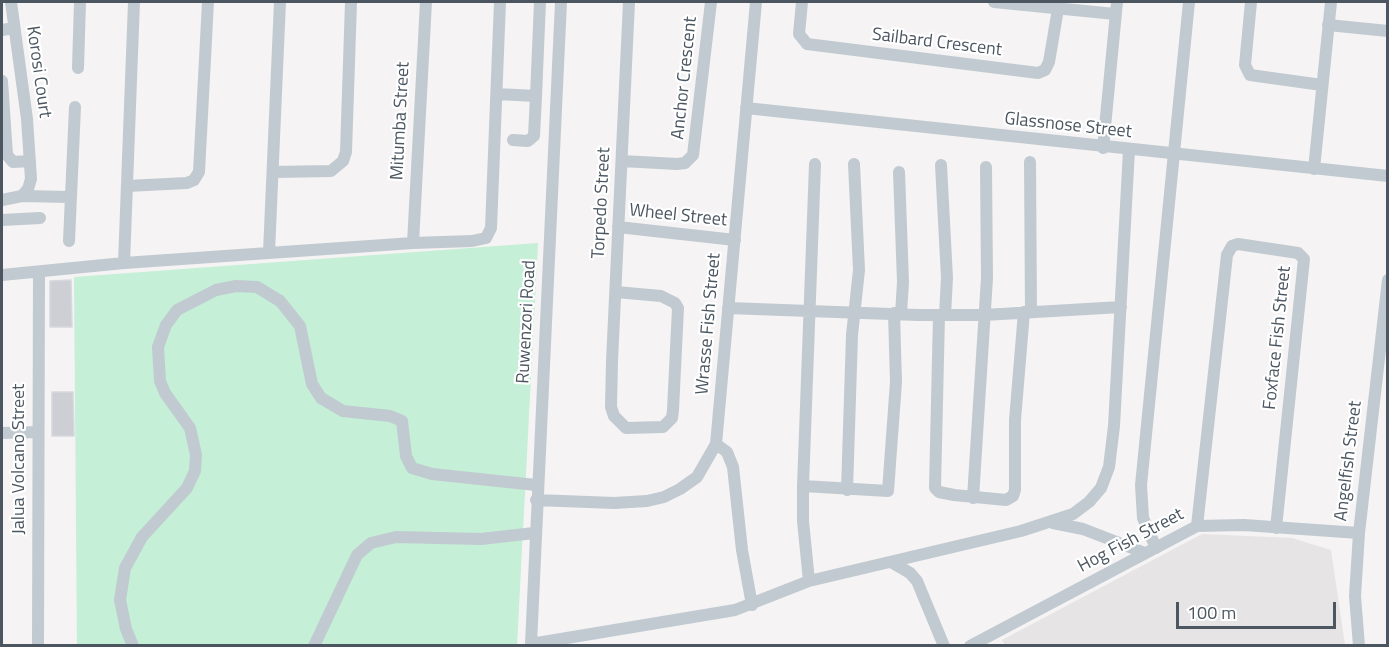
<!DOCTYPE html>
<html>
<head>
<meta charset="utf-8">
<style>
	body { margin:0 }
	#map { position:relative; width:1389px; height:647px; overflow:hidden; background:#f5f3f3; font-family:"Titillium Web",sans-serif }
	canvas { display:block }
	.frame { position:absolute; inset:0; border:3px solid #4b5660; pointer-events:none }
	.scale { position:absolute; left:1176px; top:602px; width:160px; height:27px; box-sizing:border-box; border:3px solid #4b5660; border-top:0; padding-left:8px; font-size:18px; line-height:21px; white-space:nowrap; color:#4b5660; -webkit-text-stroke:4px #fff; paint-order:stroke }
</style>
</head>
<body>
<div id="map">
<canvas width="1389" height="647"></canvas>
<div class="frame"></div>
<div class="scale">100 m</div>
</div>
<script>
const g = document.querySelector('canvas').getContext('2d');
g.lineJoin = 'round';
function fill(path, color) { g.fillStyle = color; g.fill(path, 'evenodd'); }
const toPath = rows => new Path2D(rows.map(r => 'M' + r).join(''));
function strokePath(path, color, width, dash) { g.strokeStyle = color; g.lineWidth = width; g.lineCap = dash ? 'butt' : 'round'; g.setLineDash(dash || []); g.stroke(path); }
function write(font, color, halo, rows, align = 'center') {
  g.font = font + ' "Titillium Web",sans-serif'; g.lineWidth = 4.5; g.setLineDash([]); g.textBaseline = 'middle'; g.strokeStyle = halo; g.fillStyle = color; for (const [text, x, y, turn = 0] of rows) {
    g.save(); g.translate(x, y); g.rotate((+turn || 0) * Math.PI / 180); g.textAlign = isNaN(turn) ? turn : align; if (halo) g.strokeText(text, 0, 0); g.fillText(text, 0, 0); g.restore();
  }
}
fill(toPath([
	[1202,534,1292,538,1331,550,1345,645,1005,645,1002,640]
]), '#e6e4e5');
fill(toPath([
	[538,243,517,645,77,645,74,277]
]), '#c5efd6');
const building = toPath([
	[71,280,72,327,50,327,50,281,71,280],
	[52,392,73,392,74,436,52,436,52,392]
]);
fill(building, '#cdcfd5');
strokePath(building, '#d7d9de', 1.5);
strokePath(toPath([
	[561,2,531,644,735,610,809,581,1021,531,1073,514,1089,502,1101,488,1109,467,1114,426,1129,150],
	[802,2,799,34,807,44,1038,73,1045,70,1049,62,1058,9],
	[994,2,1115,14],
	[1251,2,1245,65,1250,75,1322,85],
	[1328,25,1388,31],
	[2,30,14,28],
	[78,68,80,2],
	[2,81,7,155,13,162,30,161],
	[497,94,536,96,534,136,528,141,513,140],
	[536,96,540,2],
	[746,108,1388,176],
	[1103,148,1117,2],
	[622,161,677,164,685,163,693,155,711,2],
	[1030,162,1031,312],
	[941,165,947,278,945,315],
	[1314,169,1331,2],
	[273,172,331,171,343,161,346,152,351,2],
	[899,172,903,282,901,314],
	[127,186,187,183,194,180,199,172,208,2],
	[22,196,70,197],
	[2,200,22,196,28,189,31,179,27,119,11,2],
	[2,220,40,218],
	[618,227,735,240],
	[69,241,75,107],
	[413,243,426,2],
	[269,252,280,2],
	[124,263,134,2],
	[2,275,124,263,413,243,472,241,486,238,491,228,500,2],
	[616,292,661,296,675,303,678,308,673,410,672,418,663,427,626,428,614,416,611,407,612,361,629,2],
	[728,308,918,315,984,315,1121,307],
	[939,315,935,488,939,492,954,495,1006,500,1013,496,1015,490,1015,420,1024,312],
	[2,433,38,432],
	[716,444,727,452,733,467,742,550,752,605],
	[803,486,888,491,896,382,894,313],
	[847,490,852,335,859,270,854,164],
	[973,498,987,278,986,167],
	[536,500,614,503,647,501,664,497,680,489,697,477,716,444,756,2],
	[1053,523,1083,529,1145,553],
	[1197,526,1227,255,1232,246,1238,244,1298,253,1304,259,1276,528],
	[1156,548,1143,518,1141,485,1189,2],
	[893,563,910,573,917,581,944,646],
	[809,581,803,521,803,486,815,164],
	[38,646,39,272],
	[133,646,126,629,120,600,125,568,142,537,187,488,195,471,196,455,190,428,165,393,160,381,158,347,166,325,177,310,216,290,236,286,257,287,280,301,300,326,312,384,321,398,343,411,390,416,402,421,406,456,412,468,432,474,536,485],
	[314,646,357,555,371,543,396,537,481,539,534,533],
	[970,646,1197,526,1244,525,1359,533],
	[1359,646,1355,596,1359,533,1388,280]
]), '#c1cad1', 12);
write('18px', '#4b5660', '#fff', [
	["Sailbard Crescent",937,43,7],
	["Korosi Court",38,72,82],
	["Anchor Crescent",685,78,-84],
	["Mitumba Street",401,121,-87],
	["Glassnose Street",1068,126,6],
	["Torpedo Street",602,203,-87],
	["Wheel Street",678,216,6],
	["Ruwenzori Road",527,322,-87],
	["Wrasse Fish Street",709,324,-85],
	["Foxface Fish Street",1278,338,-84],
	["Jalua Volcano Street",20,459,-90],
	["Angelfish Street",1349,461,-83],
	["Hog Fish Street",1131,541,-28]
]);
</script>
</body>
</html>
